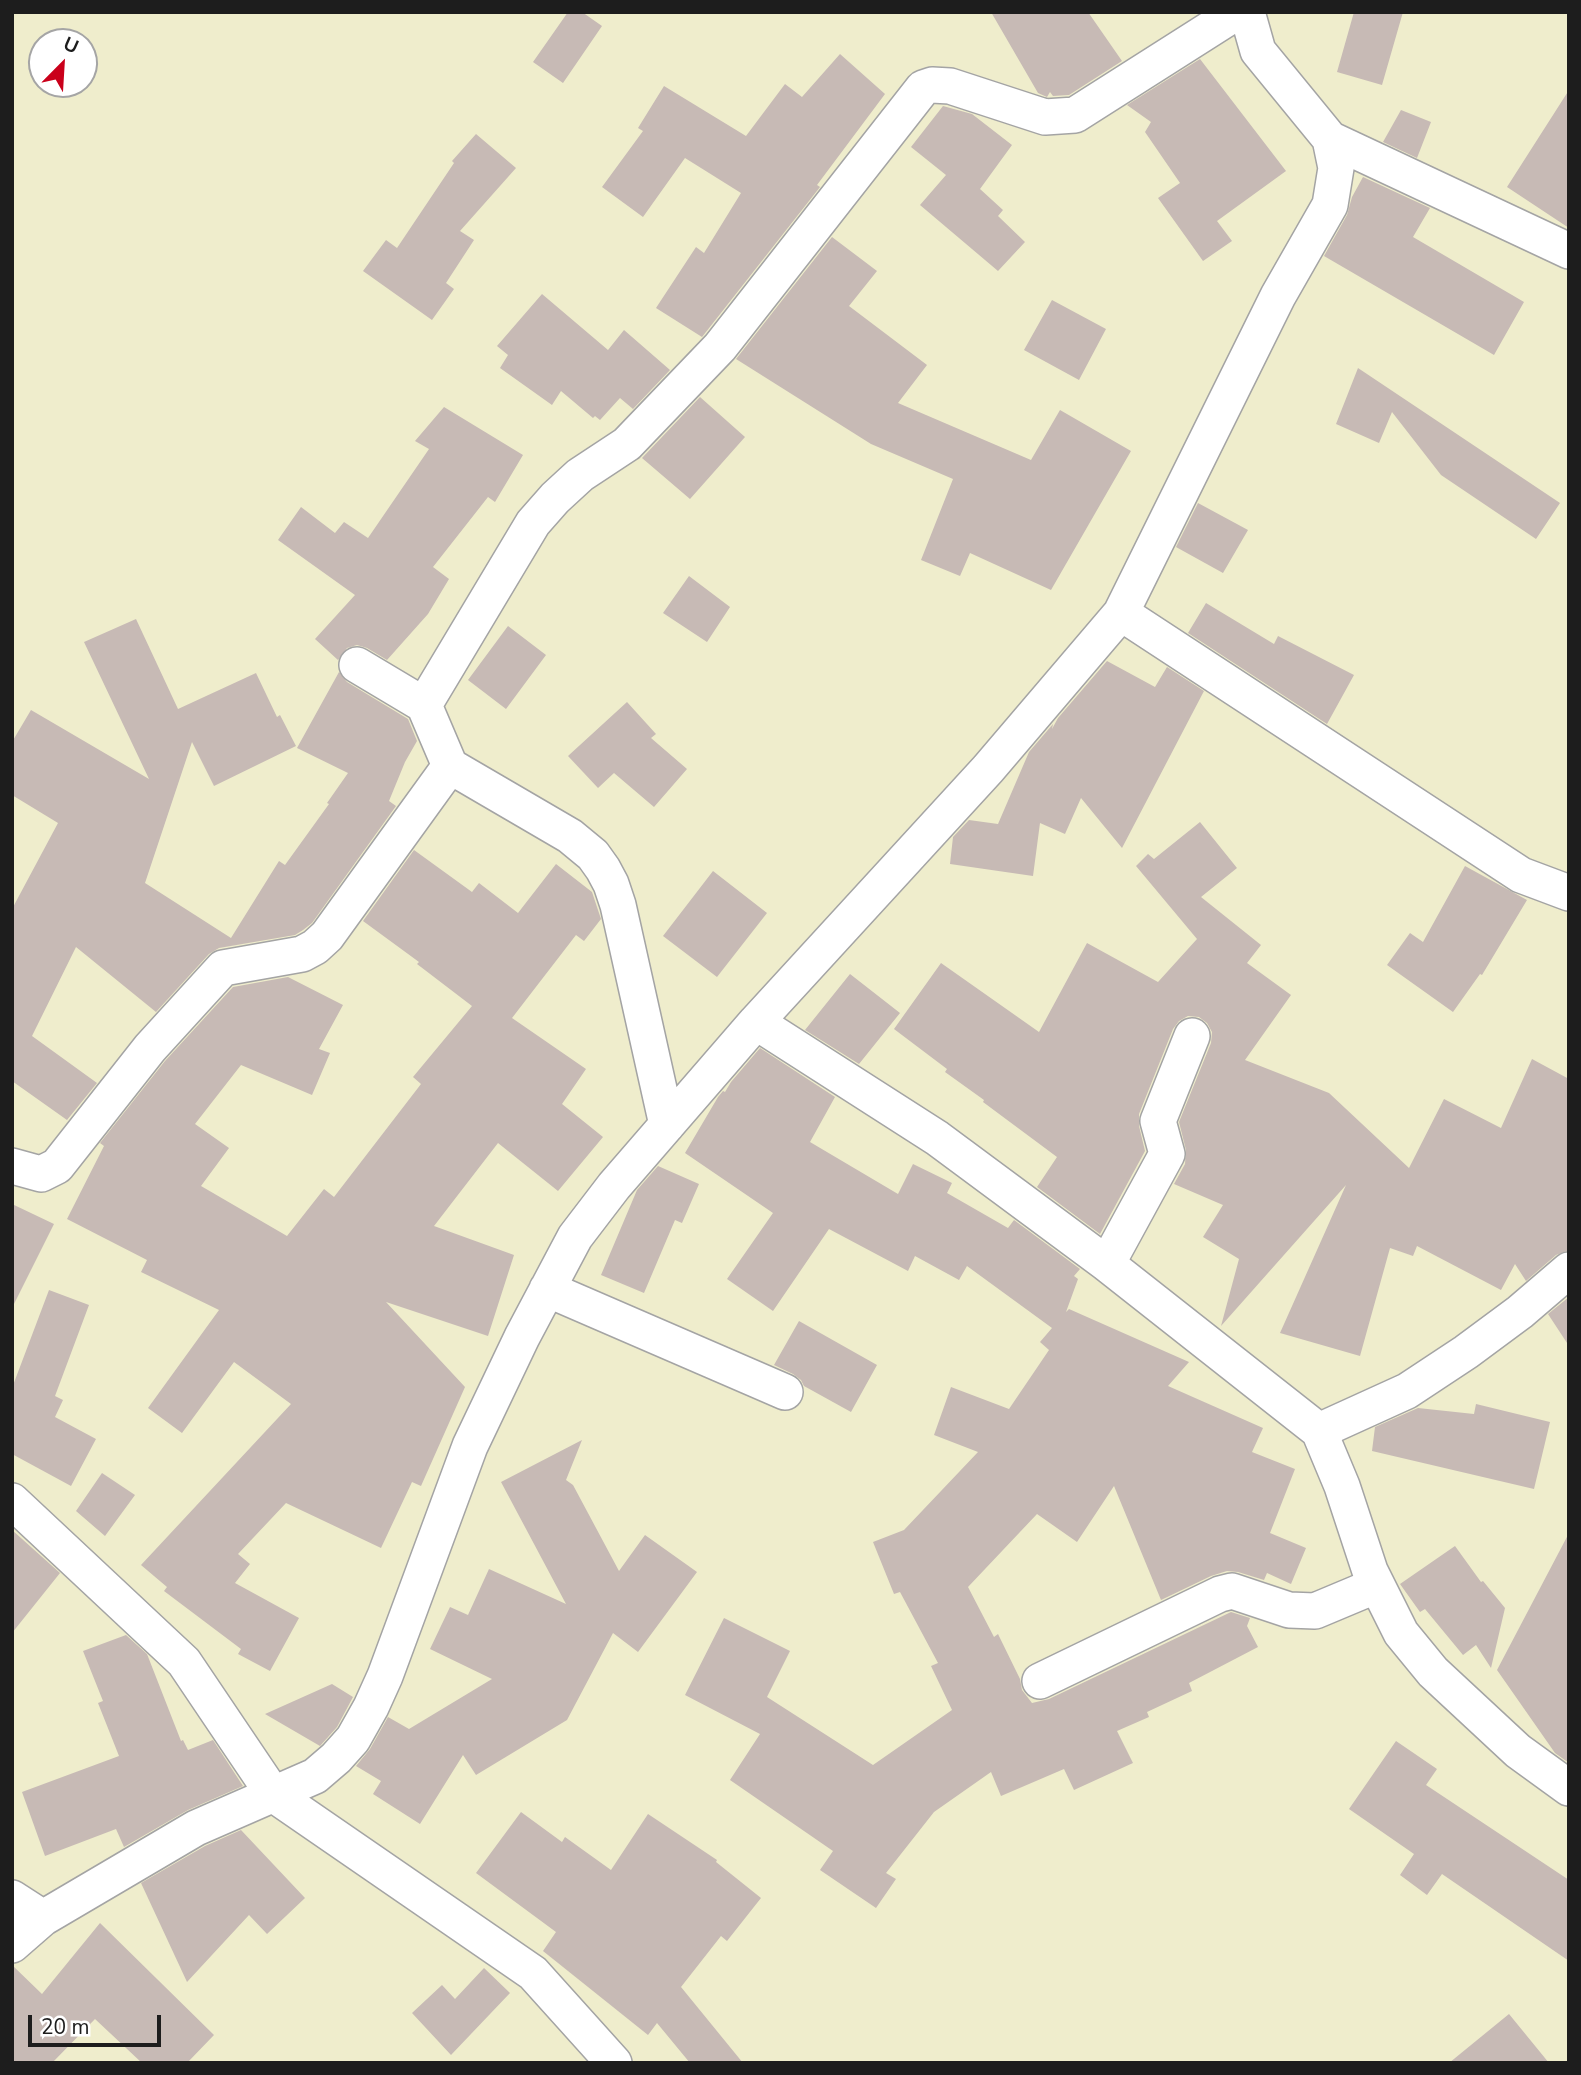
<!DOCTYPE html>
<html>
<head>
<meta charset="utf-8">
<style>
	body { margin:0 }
	#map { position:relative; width:1581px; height:2075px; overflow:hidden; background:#efe9e2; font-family:"Nunito Sans",sans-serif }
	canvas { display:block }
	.frame { position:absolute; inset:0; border:14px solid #1d1d1d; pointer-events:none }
	.north { position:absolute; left:28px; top:28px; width:70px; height:70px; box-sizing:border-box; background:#fff; border:2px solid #a5a5a5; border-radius:50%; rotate:24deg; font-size:19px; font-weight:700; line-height:28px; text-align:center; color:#1d1d1d }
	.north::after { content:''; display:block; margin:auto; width:24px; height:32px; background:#ca001b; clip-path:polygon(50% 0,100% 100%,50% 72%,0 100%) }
	.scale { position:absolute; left:28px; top:2015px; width:133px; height:32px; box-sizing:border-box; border:4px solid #1d1d1d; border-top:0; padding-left:9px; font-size:21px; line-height:24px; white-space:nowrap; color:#1d1d1d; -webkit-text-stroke:5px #fff; paint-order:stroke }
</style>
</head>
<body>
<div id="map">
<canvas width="1581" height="2075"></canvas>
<div class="frame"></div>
<div class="north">U</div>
<div class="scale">20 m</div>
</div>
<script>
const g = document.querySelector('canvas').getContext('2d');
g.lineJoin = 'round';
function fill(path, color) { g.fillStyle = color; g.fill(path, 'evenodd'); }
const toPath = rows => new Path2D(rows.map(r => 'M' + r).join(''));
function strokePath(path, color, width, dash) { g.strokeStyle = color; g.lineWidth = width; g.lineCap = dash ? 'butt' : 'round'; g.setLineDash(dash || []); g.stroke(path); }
fill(toPath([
	[12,12,1569,12,1569,2063,12,2063],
	[42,42,84,42,84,84,42,84]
]), '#efedcc');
fill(toPath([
	[568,12,582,12,602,26,563,83,533,62],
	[991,12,1088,12,1122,61,1069,95,1053,96,1050,92,1047,97,1038,93],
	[1354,12,1403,12,1382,85,1337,72],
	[840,54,885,94,817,185,820,187,702,337,656,308,696,247,704,253,741,193,685,158,643,217,602,187,643,131,638,128,664,86,746,136,785,84,802,97],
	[1200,59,1286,171,1217,221,1232,241,1203,261,1158,198,1180,183,1145,132,1151,122,1127,105],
	[1569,90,1569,228,1507,187],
	[943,106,972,114,1012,145,980,189,1003,210,998,216,1025,242,998,271,920,205,946,175,911,147],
	[1401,110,1431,122,1417,158,1383,142],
	[476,134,516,168,460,231,474,240,446,283,454,289,432,320,363,271,386,240,397,248,454,163,452,161],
	[1363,177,1430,208,1413,237,1524,302,1494,355,1324,256,1347,215,1352,197],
	[832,237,877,271,849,306,927,365,898,403,1031,460,1060,410,1131,451,1051,590,970,553,960,576,921,560,953,479,871,444,736,359],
	[542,294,608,350,624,330,670,370,633,409,620,398,600,420,595,416,593,418,561,391,552,405,500,368,508,355,497,346],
	[1052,300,1106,329,1079,380,1024,350],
	[1358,368,1560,503,1536,539,1441,475,1392,412,1379,443,1336,424],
	[700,397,745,437,690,499,642,458],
	[444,407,523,455,495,502,488,497,433,567,449,579,428,614,387,660,367,648,357,645,347,648,338,660,315,639,355,595,278,540,301,507,335,533,344,522,368,538,429,449,415,441],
	[1198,503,1248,530,1223,573,1176,547],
	[689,576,730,607,707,642,663,613],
	[1206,603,1274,644,1278,636,1354,675,1327,724,1188,633],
	[136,619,178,709,256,673,277,717,280,715,296,746,214,786,192,742,145,883,231,938,279,861,285,865,329,804,327,803,348,773,297,748,339,672,347,682,408,719,417,741,405,762,389,801,396,806,312,923,303,930,295,935,219,948,209,954,156,1012,76,947,32,1036,97,1083,67,1120,12,1081,12,909,58,823,12,795,12,742,31,710,149,779,84,642],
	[508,626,546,655,506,709,468,680],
	[1107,661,1155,687,1167,667,1204,691,1122,848,1081,798,1065,834,1040,823,1033,876,950,864,953,837,969,820,998,824,1029,752,1053,724,1052,729,1058,718],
	[627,702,656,734,651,738,687,769,654,807,614,773,598,788,568,756],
	[1200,822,1237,868,1201,897,1261,945,1247,963,1291,995,1245,1060,1329,1093,1409,1168,1444,1099,1501,1128,1532,1059,1569,1079,1569,1250,1556,1255,1526,1281,1515,1264,1501,1290,1417,1246,1413,1256,1390,1248,1360,1356,1280,1333,1346,1185,1221,1326,1239,1259,1203,1237,1223,1205,1174,1184,1185,1164,1186,1150,1179,1122,1211,1043,1212,1032,1207,1023,1199,1017,1188,1016,1179,1021,1173,1029,1139,1114,1139,1126,1145,1151,1100,1234,1037,1187,1057,1157,983,1102,984,1100,945,1072,947,1069,894,1029,941,963,1039,1032,1087,943,1158,982,1197,939,1136,866,1148,854,1154,859],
	[414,850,472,892,479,883,518,913,556,864,592,892,601,919,584,941,576,935,512,1018,586,1069,562,1104,603,1137,558,1191,498,1143,434,1226,514,1255,488,1336,386,1302,465,1387,421,1486,412,1482,381,1548,286,1503,238,1554,250,1564,235,1583,299,1618,270,1671,238,1654,241,1649,164,1591,167,1587,141,1565,291,1404,234,1362,182,1433,148,1408,219,1310,141,1272,147,1260,67,1219,104,1146,100,1143,165,1061,233,987,288,977,343,1005,319,1049,330,1053,312,1095,241,1065,195,1124,229,1148,201,1186,287,1236,324,1189,334,1197,421,1084,413,1077,472,1006,417,964,419,962,363,921],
	[1465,866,1527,900,1482,975,1480,974,1453,1012,1387,965,1410,933,1423,942],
	[713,871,767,913,717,977,663,936],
	[850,974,900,1013,859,1064,805,1030],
	[760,1048,835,1097,810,1142,898,1194,913,1164,952,1183,947,1193,1008,1228,1014,1220,1080,1269,1074,1276,1078,1279,1066,1312,1069,1309,1189,1362,1168,1386,1263,1428,1252,1452,1295,1469,1270,1533,1306,1548,1291,1584,1267,1573,1264,1580,1238,1572,1227,1571,1211,1576,1161,1600,1114,1486,1077,1542,1037,1514,968,1587,994,1637,998,1634,1020,1679,1022,1690,1032,1703,1049,1699,1231,1612,1250,1618,1247,1626,1258,1647,1189,1683,1192,1691,1147,1712,1149,1717,1117,1731,1133,1763,1074,1790,1064,1769,1001,1796,991,1772,934,1812,886,1873,896,1879,876,1908,820,1870,833,1851,730,1780,760,1734,685,1695,724,1618,790,1651,767,1697,873,1765,952,1710,931,1666,938,1663,900,1592,894,1594,873,1542,904,1530,978,1452,934,1435,951,1387,1009,1409,1049,1350,1040,1342,1052,1328,967,1266,959,1280,915,1256,908,1271,829,1229,773,1311,727,1279,773,1213,685,1153,718,1097,723,1091,725,1092,731,1082],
	[658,1166,699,1184,682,1223,675,1220,644,1293,601,1275,637,1190],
	[12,1204,54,1224,12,1308],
	[49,1290,89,1305,55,1396,63,1400,55,1417,96,1439,71,1486,12,1454,12,1388],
	[1569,1297,1569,1346,1548,1314],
	[799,1321,877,1365,851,1412,804,1386,801,1380,793,1374,774,1365],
	[1476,1404,1550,1422,1534,1489,1372,1451,1375,1427,1418,1408,1474,1414],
	[582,1440,566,1480,573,1485,619,1571,645,1535,697,1572,638,1652,613,1633,567,1720,476,1775,463,1755,420,1824,373,1794,381,1781,356,1766,370,1749,388,1717,409,1729,492,1679,430,1649,450,1607,468,1615,489,1569,566,1604,501,1482],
	[102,1473,135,1495,105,1536,76,1511],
	[12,1530,60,1573,12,1633],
	[1569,1533,1569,1763,1555,1753,1497,1670],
	[1455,1546,1481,1582,1483,1581,1505,1608,1491,1668,1476,1645,1463,1655,1425,1609,1420,1612,1400,1584],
	[126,1635,147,1654,181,1741,183,1740,188,1750,213,1740,243,1786,188,1810,124,1847,116,1829,45,1856,22,1792,119,1756,98,1703,103,1701,83,1651],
	[332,1684,353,1697,337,1727,320,1746,265,1714],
	[1396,1741,1437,1769,1426,1785,1569,1880,1569,1961,1442,1874,1427,1895,1400,1875,1414,1854,1349,1809],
	[521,1812,562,1842,565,1837,611,1870,648,1814,717,1860,716,1862,761,1898,727,1941,721,1936,681,1987,743,2063,690,2063,657,2023,648,2035,543,1951,556,1932,476,1873],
	[241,1830,305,1898,267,1934,249,1915,187,1982,141,1883,205,1846],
	[100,1923,214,2035,187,2063,142,2063,95,2019,52,2063,12,2063,12,1965,42,1994],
	[484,1968,510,1993,451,2055,412,2013,442,1985,455,1999],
	[1509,2014,1549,2063,1449,2063]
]), '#c7bab5');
const street = toPath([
	[1330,139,1569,251],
	[1121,613,1521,875,1569,893],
	[357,665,424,705,450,766,570,836,593,855,603,869,611,884,618,905,667,1125],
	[424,705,533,523,555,498,580,475,627,444,720,347,923,88,932,85,950,86,1045,117,1075,115,1237,12],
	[756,1022,937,1138,1107,1264,1319,1431,1342,1486,1370,1571,1401,1633,1433,1672,1518,1751,1569,1788],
	[12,1166,41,1174,57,1166,150,1048,223,968,302,954,315,947,327,936,450,766],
	[1107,1264,1167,1154,1158,1121,1192,1036],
	[547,1289,785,1392],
	[1319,1431,1407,1391,1466,1352,1520,1312,1569,1270],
	[12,1501,184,1662,273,1794,533,1973,614,2063],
	[1040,1681,1220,1594,1232,1591,1289,1610,1315,1611,1377,1585],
	[12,1898,43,1918,196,1828,315,1776,336,1758,353,1739,371,1707,385,1676,470,1446,522,1337,575,1237,614,1186,756,1022,988,769,1121,613,1278,296,1330,205,1336,168,1330,139,1258,51,1247,12],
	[12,1945,43,1918]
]);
strokePath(street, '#a4a4a4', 38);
strokePath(street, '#fff', 35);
</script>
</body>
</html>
